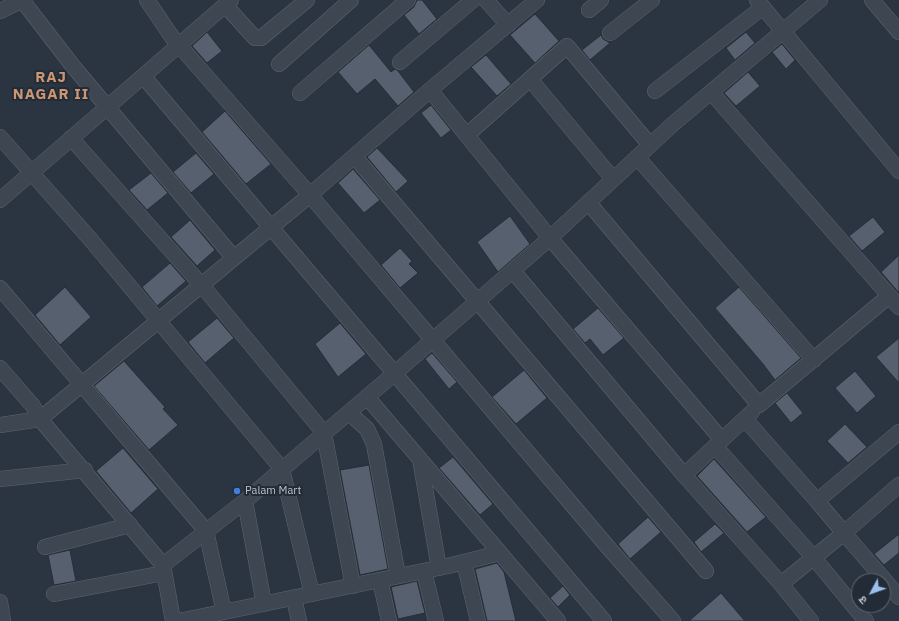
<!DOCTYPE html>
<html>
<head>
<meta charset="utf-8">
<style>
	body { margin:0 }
	#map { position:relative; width:899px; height:621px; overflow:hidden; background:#2a3541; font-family:"IBM Plex Sans","Noto Sans Devanagari",sans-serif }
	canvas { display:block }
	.north { position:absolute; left:851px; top:573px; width:40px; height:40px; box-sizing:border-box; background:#232c36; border:1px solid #606872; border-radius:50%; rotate:229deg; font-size:11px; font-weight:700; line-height:16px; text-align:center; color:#bbc2cb }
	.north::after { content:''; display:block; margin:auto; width:14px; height:18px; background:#9cc0ee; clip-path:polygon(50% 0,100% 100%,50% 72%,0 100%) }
</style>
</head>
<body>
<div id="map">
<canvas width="899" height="621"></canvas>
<div class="north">उ</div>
</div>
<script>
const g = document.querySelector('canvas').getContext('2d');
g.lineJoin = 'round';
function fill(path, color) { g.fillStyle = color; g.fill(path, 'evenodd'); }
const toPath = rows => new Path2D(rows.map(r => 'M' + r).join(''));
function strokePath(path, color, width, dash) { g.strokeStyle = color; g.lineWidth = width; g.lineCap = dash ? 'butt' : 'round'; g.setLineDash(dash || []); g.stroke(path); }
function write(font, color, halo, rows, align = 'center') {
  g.font = font + ' "IBM Plex Sans",sans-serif'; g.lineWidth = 4; g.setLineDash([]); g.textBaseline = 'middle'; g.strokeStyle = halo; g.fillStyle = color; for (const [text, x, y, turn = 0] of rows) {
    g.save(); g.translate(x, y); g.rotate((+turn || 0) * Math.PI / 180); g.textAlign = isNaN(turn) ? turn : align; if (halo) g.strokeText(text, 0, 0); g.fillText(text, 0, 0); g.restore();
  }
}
const building = toPath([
	[417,0,422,0,437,19,419,34,404,15,414,7,417,0],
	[535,14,559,41,535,63,510,35,535,14],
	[207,32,222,51,207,63,192,46,207,32],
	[746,32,755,43,735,60,726,48,746,32],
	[601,35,603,39,610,43,590,60,582,50,601,35],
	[782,44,795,60,786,69,772,52,782,44],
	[369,45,391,72,395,69,398,71,414,92,398,106,375,79,357,94,338,72,369,45],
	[486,55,511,84,497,96,471,67,486,55],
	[748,72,760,86,736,106,724,93,748,72],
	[431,105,451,130,441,138,421,113,431,105],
	[225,111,271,164,246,184,202,132,225,111],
	[377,148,408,181,396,192,367,157,377,148],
	[196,153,214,174,191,193,173,172,196,153],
	[353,169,380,200,364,213,338,183,353,169],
	[151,173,168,193,147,210,129,190,151,173],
	[510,216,530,244,498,272,477,242,510,216],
	[873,217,885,232,862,251,849,236,873,217],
	[190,220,215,250,197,266,171,237,190,220],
	[400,248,412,261,409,264,418,273,400,288,381,265,400,248],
	[899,255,899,293,881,272,899,255],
	[170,263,186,281,157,306,142,287,170,263],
	[65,287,91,317,60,345,35,315,65,287],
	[739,287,801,358,775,380,763,364,715,308,739,287],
	[598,308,624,338,603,355,590,339,585,343,573,329,598,308],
	[217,318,234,338,205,363,188,342,217,318],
	[340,323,366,354,338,377,315,344,340,323],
	[899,338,899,383,876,357,899,338],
	[432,353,457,382,449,389,425,359,432,353],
	[124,361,165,407,163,409,178,425,149,450,94,386,124,361],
	[524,370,547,398,516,424,492,397,524,370],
	[855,371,876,396,857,413,835,388,855,371],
	[787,393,803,413,791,423,775,403,787,393],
	[845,424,867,447,848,463,827,441,845,424],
	[123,448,158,489,131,513,96,471,123,448],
	[453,457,493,504,480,515,439,468,453,457],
	[714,459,766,517,747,532,697,476,714,459],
	[369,465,388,569,360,575,340,470,369,465],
	[648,517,661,532,630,559,618,544,648,517],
	[715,524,724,533,701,552,694,542,715,524],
	[899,534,899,553,884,565,874,554,899,534],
	[70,550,76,581,54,585,48,555,70,550],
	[497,563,504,572,516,621,487,621,475,569,497,563],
	[417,581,425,613,398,619,391,587,417,581],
	[563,586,570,595,558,607,550,598,563,586],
	[721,593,745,621,689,621,721,593]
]);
fill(building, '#56606e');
strokePath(building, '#252e38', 1);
const minor = toPath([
	[22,0,72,65,234,258],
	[147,0,172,37,310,195,607,546,673,621],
	[486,0,508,25],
	[757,0,899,171],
	[872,0,899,32],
	[225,5,255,38,261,38,307,0],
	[589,10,601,0],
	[0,11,23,0],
	[610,33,652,0],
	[400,62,473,0],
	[279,64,351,0],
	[143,76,604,621],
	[530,79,613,179],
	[430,90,537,0],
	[655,91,763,7],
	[711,92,899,307],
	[300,93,408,0],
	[467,135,567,46,650,145],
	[0,137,91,240,282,469,312,594],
	[71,138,205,289,324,433,353,586],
	[355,157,706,571],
	[637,157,814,360],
	[0,200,231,0],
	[588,202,759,405,889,296],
	[513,271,684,475,781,584,811,621],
	[0,288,206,531,224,612],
	[0,368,33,406,40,419,163,565,173,621],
	[367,397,558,621],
	[349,413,367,429,374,444,398,576],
	[745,419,817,501,899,432],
	[0,425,40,419,310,195,430,90,550,238,673,124,820,0],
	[715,446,814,558,866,621],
	[420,459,439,568],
	[684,475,752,412],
	[0,479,85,470],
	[899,485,844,533,899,597],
	[245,501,264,604],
	[45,547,130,525],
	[464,562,478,621],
	[163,565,245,501,395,373,550,238,722,440],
	[424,571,436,621],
	[380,580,389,621],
	[781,584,844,533,817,501],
	[54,594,164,573],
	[294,598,299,621],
	[0,602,3,621],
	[179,621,448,566,500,553]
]);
strokePath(minor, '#5c656e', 16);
strokePath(minor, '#3e4751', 15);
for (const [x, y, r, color] of [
	[237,491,4,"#3f7fe0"]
]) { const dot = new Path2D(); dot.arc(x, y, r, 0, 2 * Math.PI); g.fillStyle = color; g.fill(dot); strokePath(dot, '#232c36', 1.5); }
write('11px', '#bbc2cb', '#232c36', [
	["Palam Mart",245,491]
], 'left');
g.letterSpacing = '1px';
write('bold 15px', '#cc9675', '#232c36', [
	["RAJ",51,78],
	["NAGAR II",51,95]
]);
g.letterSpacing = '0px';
</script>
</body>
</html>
